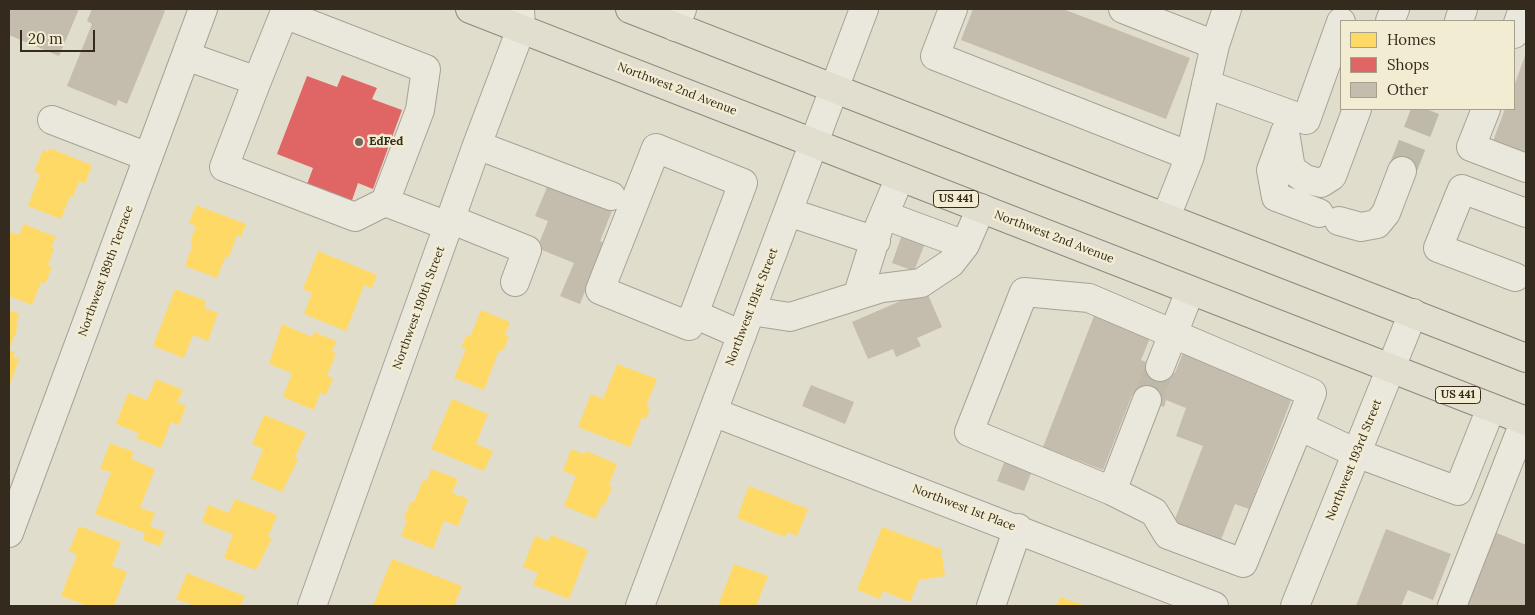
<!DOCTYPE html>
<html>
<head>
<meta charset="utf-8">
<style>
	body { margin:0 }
	#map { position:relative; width:1535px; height:615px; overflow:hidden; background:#e1ddcc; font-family:Lora,serif }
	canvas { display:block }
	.frame { position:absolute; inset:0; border:10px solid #342b1e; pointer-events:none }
	.legend { position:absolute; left:1340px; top:20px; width:175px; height:90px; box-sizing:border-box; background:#f2ecd2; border:1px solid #a69f8a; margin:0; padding:6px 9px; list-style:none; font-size:15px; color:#342b1e }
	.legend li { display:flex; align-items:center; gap:10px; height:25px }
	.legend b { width:25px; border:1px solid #a69f8a }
	.scale { position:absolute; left:20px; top:30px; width:75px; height:22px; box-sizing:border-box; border:2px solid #342b1e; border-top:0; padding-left:6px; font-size:15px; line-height:18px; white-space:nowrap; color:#342b1e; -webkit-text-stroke:4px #f2ecd2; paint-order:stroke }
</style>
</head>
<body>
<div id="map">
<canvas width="1535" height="615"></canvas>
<div class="frame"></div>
<ul class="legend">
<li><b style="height:14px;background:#ffd966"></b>Homes</li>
<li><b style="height:14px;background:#e06666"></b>Shops</li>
<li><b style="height:14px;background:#c4bcad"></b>Other</li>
</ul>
<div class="scale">20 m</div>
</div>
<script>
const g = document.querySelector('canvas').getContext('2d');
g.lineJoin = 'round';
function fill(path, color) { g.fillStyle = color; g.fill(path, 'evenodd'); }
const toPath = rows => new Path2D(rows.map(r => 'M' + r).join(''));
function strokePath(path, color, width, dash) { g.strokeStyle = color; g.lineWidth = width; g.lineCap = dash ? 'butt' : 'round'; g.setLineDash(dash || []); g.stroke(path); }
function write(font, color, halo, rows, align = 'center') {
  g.font = font + ' Lora,serif'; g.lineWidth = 5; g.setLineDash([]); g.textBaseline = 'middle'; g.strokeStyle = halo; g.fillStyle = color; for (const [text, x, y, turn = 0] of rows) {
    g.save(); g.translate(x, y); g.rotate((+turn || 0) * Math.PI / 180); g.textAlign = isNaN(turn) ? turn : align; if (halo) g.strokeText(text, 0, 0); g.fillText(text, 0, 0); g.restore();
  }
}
fill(toPath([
	[49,148,92,165,85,184,79,181,73,197,70,196,61,219,28,206,40,174,34,172,43,150,48,152],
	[196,205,246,224,241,237,237,235,229,257,226,256,217,278,185,266,193,243,190,242,196,226,189,223],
	[24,224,56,237,51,247,54,248,48,265,52,267,45,284,41,282,32,305,9,296,9,237,11,232,19,235],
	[318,251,377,275,372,288,364,285,346,331,304,314,312,293,303,289],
	[175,289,206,301,204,308,218,313,208,341,193,335,184,358,153,346],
	[9,310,19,314,16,325,18,327,9,350,15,352,13,357,19,359,9,387],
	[481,310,510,322,505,335,509,337,503,351,499,350,484,390,454,378,466,349,461,347,467,335,470,337],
	[282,324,312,337,314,332,336,341,332,352,336,353,327,376,333,378,326,395,320,393,314,410,283,397,292,373,269,364],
	[617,364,657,379,646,406,650,407,646,419,642,417,630,447,578,427,591,394,603,399],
	[156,379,183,390,177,402,186,406,179,425,171,422,161,448,136,438,139,433,116,424,128,393,147,400],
	[452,399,488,414,476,444,493,451,484,471,431,449],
	[264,415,306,432,295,457,298,459,282,492,251,479,263,449,252,444],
	[110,443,134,452,131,459,155,469,140,508,155,513,150,526,165,532,160,546,143,540,145,533,95,514,111,472,100,469],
	[571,449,584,454,586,451,617,464,609,485,612,487,605,505,602,504,596,519,564,506,576,476,563,471],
	[431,469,458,479,452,493,468,499,458,526,444,521,433,549,401,536,407,520,404,518,411,501,414,502,423,480,427,481],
	[749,486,808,509,797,536,787,532,785,537,737,518],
	[235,499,277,515,268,537,272,538,256,570,224,558,233,534,202,522,208,505,229,513],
	[79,526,121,542,112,566,127,572,114,606,88,606,61,596,77,555,69,551],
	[882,527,941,549,945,576,919,580,910,602,883,591,880,599,857,590],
	[551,535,588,550,569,599,533,585,538,573,523,567,535,536,549,541],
	[392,559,462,586,454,606,422,606,417,604,416,606,373,606],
	[734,564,768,576,756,606,718,606],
	[187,573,245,596,240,606,195,606,176,599],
	[1060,597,1086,606,1056,606]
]), '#ffd966');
fill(toPath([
	[342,75,377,88,372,99,402,110,373,189,358,183,348,212,303,195,313,168,277,154,307,76,337,87]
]), '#e06666');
fill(toPath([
	[9,9,79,9,59,56,9,35],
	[92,9,160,9,165,11,127,104,118,100,116,106,67,86,92,24,87,21],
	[973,9,1063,9,1190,58,1166,119,961,40],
	[1526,53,1526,163,1490,149,1505,109,1514,109,1514,86],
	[548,185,612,211,600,241,604,243,580,304,560,296,574,263,537,248,548,221,535,216],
	[903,232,926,241,914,271,892,263],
	[926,290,942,327,917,338,921,346,896,357,893,349,868,359,852,322],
	[1096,311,1152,333,1141,360,1175,373,1183,353,1295,390,1249,509,1235,504,1219,545,1172,527,1203,446,1176,436,1186,408,1166,400,1164,407,1132,395,1103,470,1043,447],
	[811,385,854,402,845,424,802,406],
	[1005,460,1032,471,1024,491,997,481],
	[1386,529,1451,554,1433,600,1408,590,1401,606,1356,606],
	[1492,531,1526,545,1526,606,1462,606]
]), '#c4bcad');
strokePath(toPath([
	[1402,171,1426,109],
	[1147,400,1160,367]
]), '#beb9a9', 28, [28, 14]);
const minor = toPath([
	[953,9,935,56,1190,156],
	[1123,9,1215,45,1190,156,1166,217],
	[1390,21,1395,9],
	[1459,21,1463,9],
	[675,27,682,9],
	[1514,34,1523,9],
	[1215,45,1227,9],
	[186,56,257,81,284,14,426,69,420,110,385,202,448,226],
	[257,81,224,167,355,217,385,202],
	[1206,84,1306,120,1341,22],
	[1486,109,1471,147,1526,168],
	[52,120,148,157],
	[1285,132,1291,169,1305,179,1321,183,1332,176,1357,109],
	[1285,132,1271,170,1276,197,1319,213],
	[477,145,611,196],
	[788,212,876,241],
	[884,215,965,245],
	[450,219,527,250,515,282],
	[1339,221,1361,227,1377,224,1386,213,1402,171],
	[1515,277,1438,248,1462,189,1526,213],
	[858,294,879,227,900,177],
	[751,311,790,317,882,288,921,283,951,263,965,245,981,208],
	[694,314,743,183,656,148,600,290,689,326,694,314,742,335],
	[1160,367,1190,291],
	[1147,400,1112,491,1154,512,1168,535,1243,563,1299,426],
	[713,412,1214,606],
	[1112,491,969,432,1024,292,1089,298,1312,393,1299,426,1356,453,1458,491,1491,408],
	[9,533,203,9],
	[312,606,477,145,521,29,520,9],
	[640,606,864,9],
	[991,606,1018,528],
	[1295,606,1413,313],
	[1452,606,1525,420]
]);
const major = toPath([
	[470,9,1526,421],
	[630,9,1526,358]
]);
strokePath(minor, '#a6a295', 30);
strokePath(major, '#8c877c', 30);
strokePath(minor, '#eae7dd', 28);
strokePath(major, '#e1decf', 28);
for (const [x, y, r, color] of [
	[359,142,5,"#71695b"]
]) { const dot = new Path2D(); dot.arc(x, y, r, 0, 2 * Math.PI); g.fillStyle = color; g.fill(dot); strokePath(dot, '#f2ecd2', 2); }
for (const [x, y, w] of [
	[956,199,45],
	[1458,395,45]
]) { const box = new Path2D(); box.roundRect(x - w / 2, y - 8.5, w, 17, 4); g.fillStyle = '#f2ecd2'; g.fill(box); strokePath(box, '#342b1e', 1); }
write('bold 11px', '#342b1e', null, [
	["US 441",956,199],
	["US 441",1458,395]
]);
write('12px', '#342b1e', '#f2ecd2', [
	["Northwest 2nd Avenue",677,89,21],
	["Northwest 2nd Avenue",1054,237,21],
	["Northwest 189th Terrace",106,271,-70],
	["Northwest 191st Street",752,307,-69],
	["Northwest 190th Street",419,308,-70],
	["Northwest 193rd Street",1354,460,-68],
	["Northwest 1st Place",964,508,21]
]);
write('bold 12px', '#342b1e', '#f2ecd2', [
	["EdFed",369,142]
], 'left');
</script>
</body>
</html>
